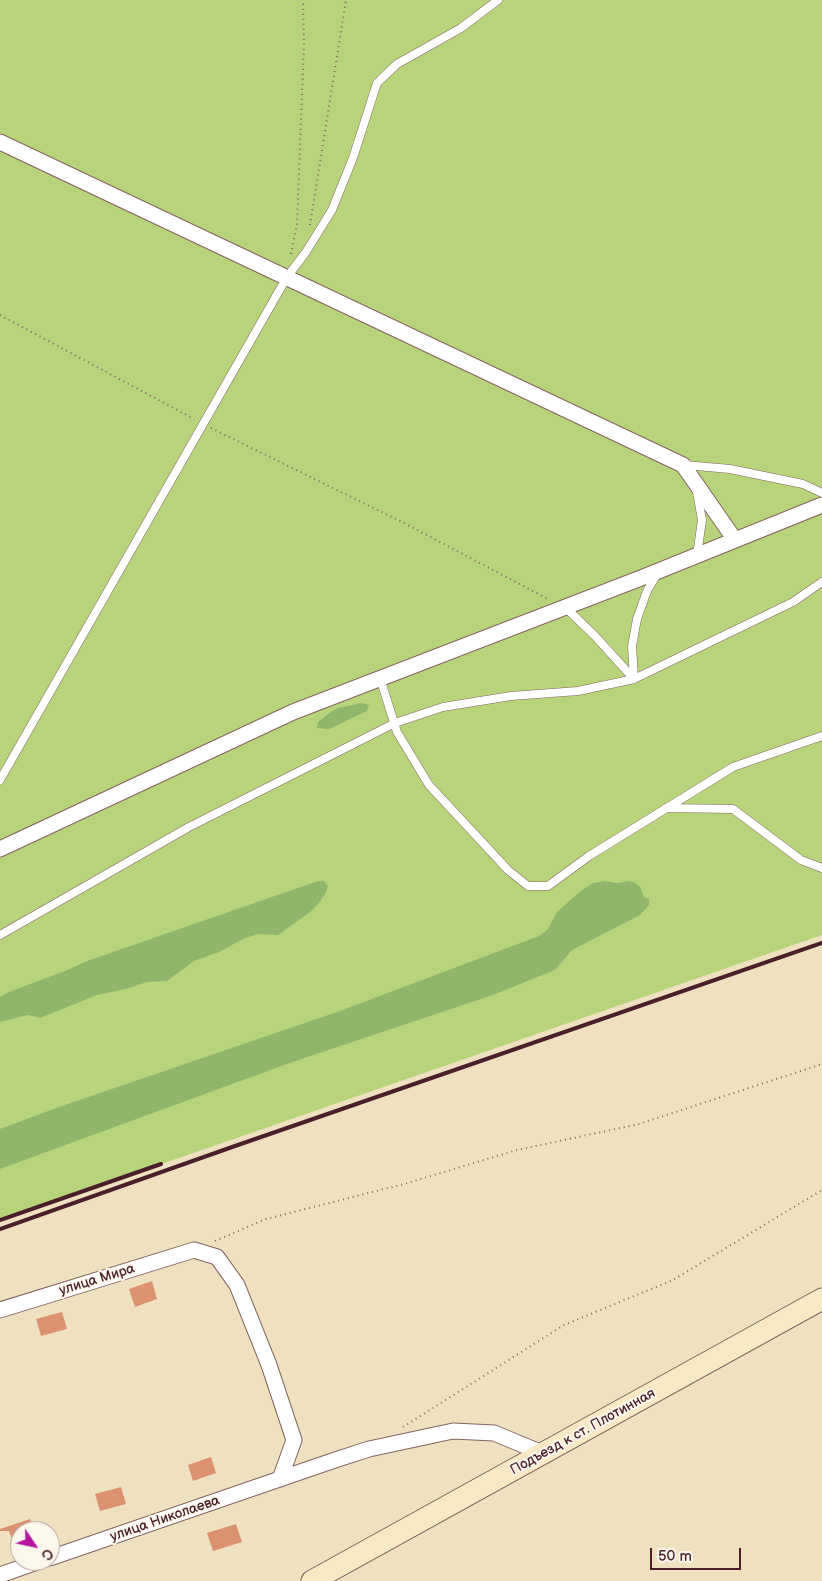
<!DOCTYPE html>
<html>
<head>
<meta charset="utf-8">
<style>
	body { margin:0 }
	#map { position:relative; width:822px; height:1581px; overflow:hidden; background:#efe1c0; font-family:"Balsamiq Sans",sans-serif }
	canvas { display:block }
	.north { position:absolute; left:10px; top:1521px; width:50px; height:50px; box-sizing:border-box; background:#fbf7ec; border:1px solid #b4a19f; border-radius:50%; rotate:124deg; font-size:14px; font-weight:700; line-height:20px; text-align:center; color:#4a1f2b }
	.north::after { content:''; display:block; margin:auto; width:18px; height:22px; background:#b5179e; clip-path:polygon(50% 0,100% 100%,50% 72%,0 100%) }
	.scale { position:absolute; left:650px; top:1548px; width:91px; height:22px; box-sizing:border-box; border:2px solid #4a1f2b; border-top:0; padding-left:6px; font-size:15px; line-height:18px; white-space:nowrap; color:#4a1f2b; -webkit-text-stroke:4px #fbf7ec; paint-order:stroke }
</style>
</head>
<body>
<div id="map">
<canvas width="822" height="1581"></canvas>
<div class="north">С</div>
<div class="scale">50 m</div>
</div>
<script>
const g = document.querySelector('canvas').getContext('2d');
g.lineJoin = 'round';
function fill(path, color) { g.fillStyle = color; g.fill(path, 'evenodd'); }
const toPath = rows => new Path2D(rows.map(r => 'M' + r).join(''));
function strokePath(path, color, width, dash) { g.strokeStyle = color; g.lineWidth = width; g.lineCap = dash ? 'butt' : 'round'; g.setLineDash(dash || []); g.stroke(path); }
function write(font, color, halo, rows, align = 'center') {
  g.font = font + ' "Balsamiq Sans",sans-serif'; g.lineWidth = 4; g.setLineDash([]); g.textBaseline = 'middle'; g.strokeStyle = halo; g.fillStyle = color; for (const [text, x, y, turn = 0] of rows) {
    g.save(); g.translate(x, y); g.rotate((+turn || 0) * Math.PI / 180); g.textAlign = isNaN(turn) ? turn : align; if (halo) g.strokeText(text, 0, 0); g.fillText(text, 0, 0); g.restore();
  }
}
fill(toPath([
	[0,0,822,0,822,935,0,1220]
]), '#b7d47b');
fill(toPath([
	[362,703,369,705,367,711,329,729,317,728,318,722,332,711,338,708],
	[318,881,324,881,328,886,326,892,319,903,310,912,278,935,258,934,245,938,219,952,194,961,167,981,147,982,126,989,97,995,40,1018,28,1015,0,1022,0,997,9,992,70,969,87,961],
	[605,881,617,883,629,881,634,882,640,887,644,897,649,899,649,905,640,915,572,950,556,969,550,972,493,995,284,1065,0,1169,0,1129,56,1108,337,1012,539,936,548,929,557,912,582,890,593,883]
]), '#91b66b');
fill(toPath([
	[152,1281,157,1299,135,1307,129,1289],
	[62,1312,67,1329,41,1336,36,1319],
	[211,1457,216,1473,193,1481,188,1465],
	[121,1487,126,1504,100,1511,95,1494],
	[30,1519,35,1531,20,1531,20,1558,19,1558,9,1531,0,1531,0,1529],
	[236,1524,242,1542,213,1551,207,1533]
]), '#dc9271');
const lane = toPath([
	[685,465,730,469,803,484,822,493],
	[697,492,702,520,697,555],
	[565,607,595,636,634,679,632,646,637,619,647,591,657,574],
	[380,678,397,732,429,785,508,870,528,886,548,886,589,856,733,767,822,736],
	[0,780,287,277,306,252,332,210,353,158,377,83,397,64,461,28,498,0],
	[666,808,733,809,801,860,822,868],
	[0,935,189,827,395,723,443,707,511,696,578,691,634,679,793,602,822,582]
]);
const street = toPath([
	[0,142,683,465,735,540],
	[0,849,293,712,641,578,822,505],
	[0,1310,194,1250,217,1257,237,1285,269,1365,294,1440,280,1479],
	[50,1558,335,1460,369,1449,453,1431,494,1433,535,1450,546,1452],
	[0,1575,40,1561]
]);
const secondary = toPath([
	[312,1581,822,1299]
]);
strokePath(lane, '#84635f', 9);
strokePath(street, '#84635f', 17);
strokePath(secondary, '#84635f', 23);
strokePath(toPath([
	[310,225,346,0],
	[291,254,297,224,304,44,303,0],
	[0,315,194,419],
	[211,428,404,523,548,599],
	[215,1241,266,1219,404,1184,517,1150,639,1124,822,1064],
	[403,1427,564,1325,673,1280,822,1190]
]), '#84635f', 2, [1, 4]);
strokePath(lane, '#fff', 8);
strokePath(street, '#fff', 15);
strokePath(secondary, '#f8e8c3', 21);
strokePath(toPath([
	[0,1220,161,1164],
	[0,1229,235,1146,822,943]
]), '#4a1f2b', 4);
write('14px', '#4a1f2b', '#fbf7ec', [
	["улица Мира",97,1280,-17],
	["Подъезд к ст. Плотинная",583,1432,-29],
	["улица Николаева",165,1519,-19]
]);
</script>
</body>
</html>
